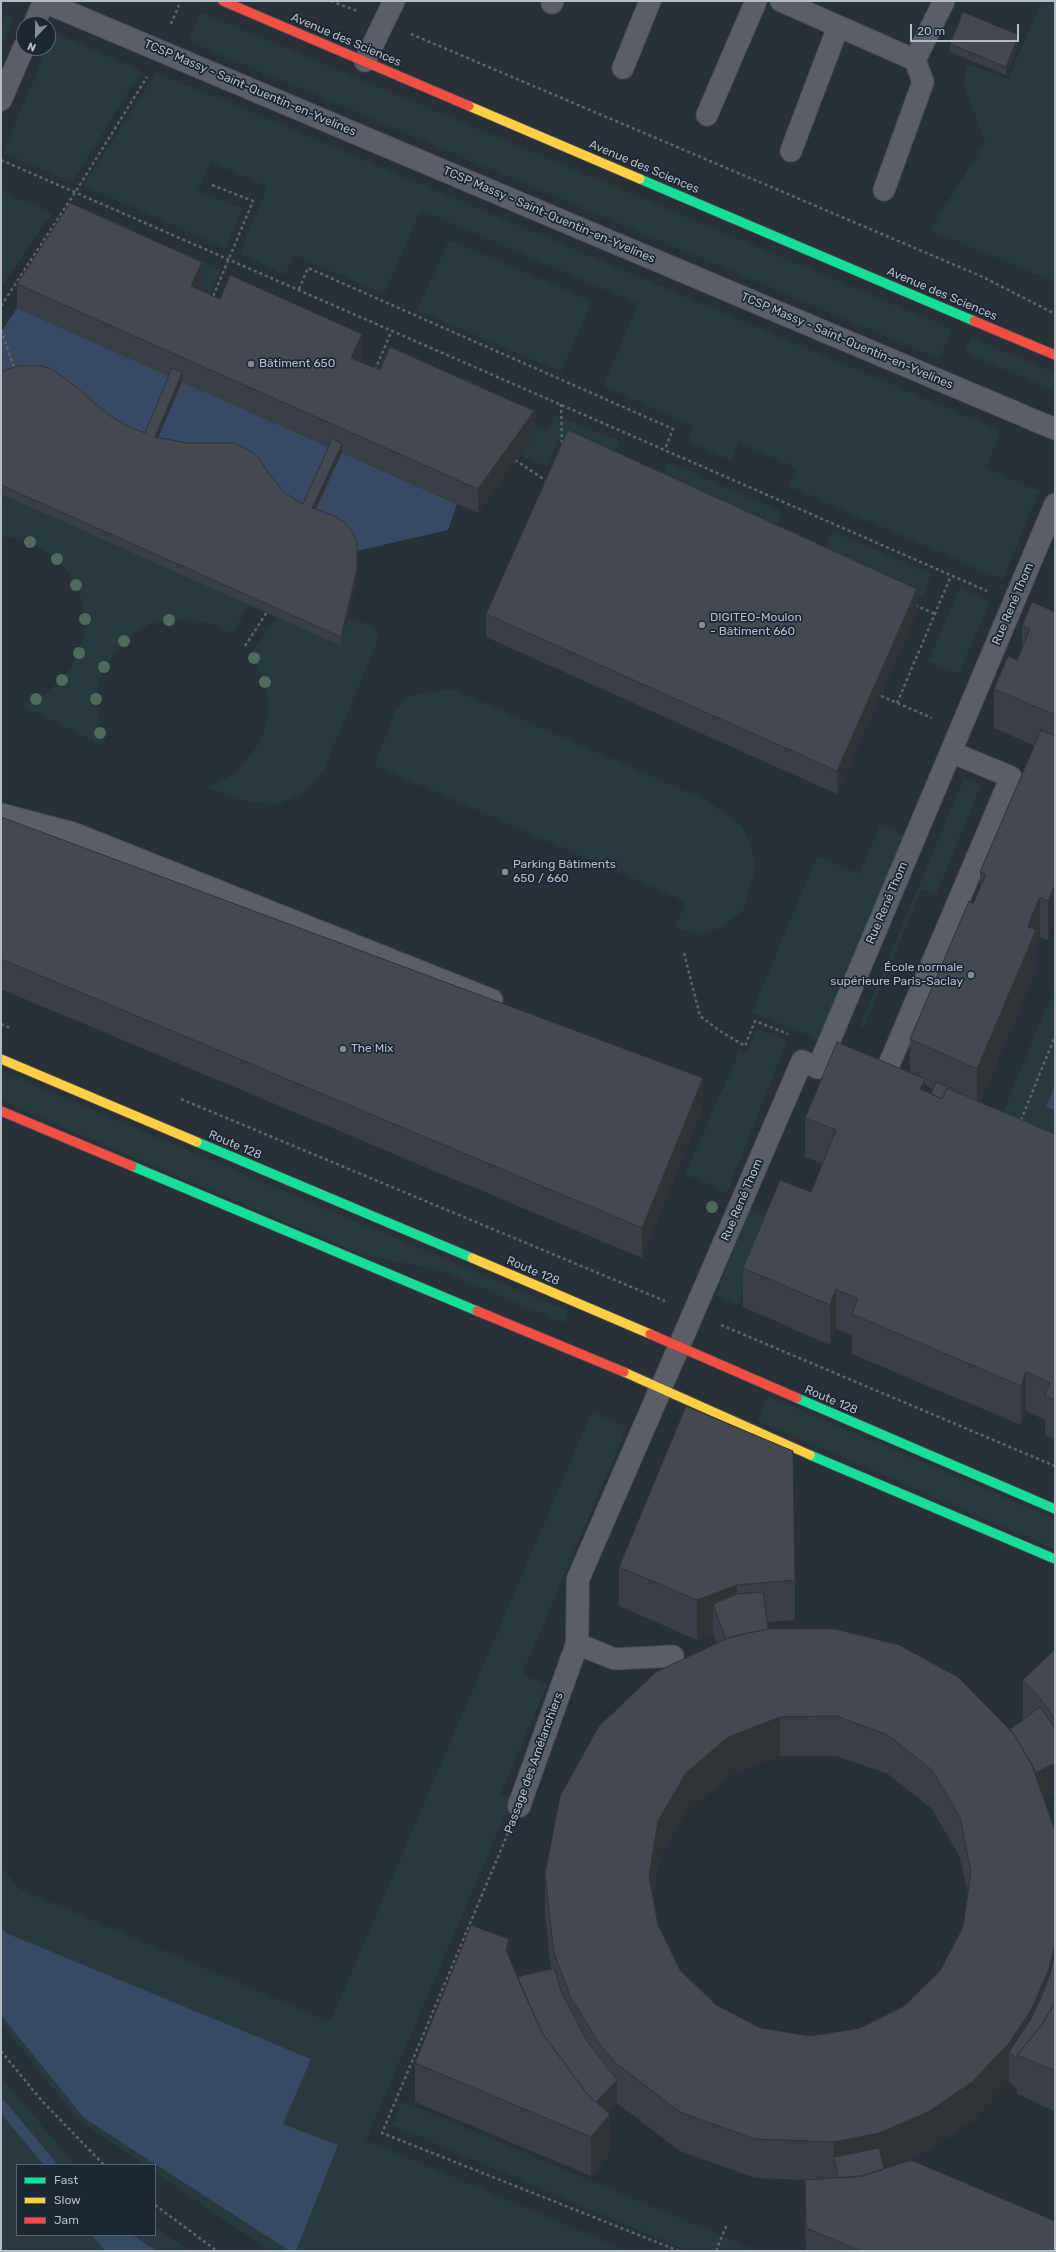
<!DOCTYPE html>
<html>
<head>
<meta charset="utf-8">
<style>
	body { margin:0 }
	#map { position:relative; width:1056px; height:2252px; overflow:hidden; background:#2a3038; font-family:Rubik,sans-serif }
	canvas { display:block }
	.frame { position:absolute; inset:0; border:2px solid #b4bcc9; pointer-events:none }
	.legend { position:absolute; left:16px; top:2164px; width:140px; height:72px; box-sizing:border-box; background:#1d2633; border:1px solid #59626f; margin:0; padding:5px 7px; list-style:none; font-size:12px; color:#b4bcc9 }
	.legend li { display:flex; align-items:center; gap:8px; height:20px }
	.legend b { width:20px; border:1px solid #59626f }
	.north { position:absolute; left:16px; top:16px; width:40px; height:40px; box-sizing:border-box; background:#1d2633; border:1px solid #59626f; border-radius:50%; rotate:202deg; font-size:11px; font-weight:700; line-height:16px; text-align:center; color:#b4bcc9 }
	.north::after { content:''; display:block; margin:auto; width:14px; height:18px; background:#848b96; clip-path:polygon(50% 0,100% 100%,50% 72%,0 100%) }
	.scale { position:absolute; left:910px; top:24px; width:109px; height:18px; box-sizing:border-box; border:2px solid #b4bcc9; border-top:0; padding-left:5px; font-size:12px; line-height:14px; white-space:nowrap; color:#b4bcc9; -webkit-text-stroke:3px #1d2633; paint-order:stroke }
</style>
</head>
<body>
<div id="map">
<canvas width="1056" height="2252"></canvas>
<div class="frame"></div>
<ul class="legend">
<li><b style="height:5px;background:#16e098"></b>Fast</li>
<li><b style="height:5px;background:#ffcf43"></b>Slow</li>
<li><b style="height:5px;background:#f24e42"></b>Jam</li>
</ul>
<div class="north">N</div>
<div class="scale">20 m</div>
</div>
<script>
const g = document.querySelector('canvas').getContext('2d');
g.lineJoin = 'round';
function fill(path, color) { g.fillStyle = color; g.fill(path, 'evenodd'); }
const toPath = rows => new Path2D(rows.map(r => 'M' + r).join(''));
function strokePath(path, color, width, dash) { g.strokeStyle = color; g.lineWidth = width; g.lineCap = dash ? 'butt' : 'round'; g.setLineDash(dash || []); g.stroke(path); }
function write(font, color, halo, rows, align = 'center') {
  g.font = font + ' Rubik,sans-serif'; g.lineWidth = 3.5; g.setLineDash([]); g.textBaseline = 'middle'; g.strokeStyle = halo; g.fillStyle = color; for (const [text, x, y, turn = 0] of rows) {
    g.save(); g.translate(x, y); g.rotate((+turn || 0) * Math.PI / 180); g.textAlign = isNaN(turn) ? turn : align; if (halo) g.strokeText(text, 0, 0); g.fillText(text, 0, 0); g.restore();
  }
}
fill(toPath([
	[1042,1,1055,1,1055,282,930,230,985,142,964,84,967,64,1008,79],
	[201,12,952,329,939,359,188,41],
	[6,14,14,18,1,48,1,26],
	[54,32,142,71,72,182,3,153],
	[156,73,224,100,1001,431,986,468,1039,491,1003,580,788,486,796,468,739,443,731,461,687,441,693,426,603,386,638,304,421,210,384,294,294,255,285,275,240,253,267,187,211,162,198,191,242,208,226,248,83,186],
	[1,191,52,213,1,288],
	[83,207,134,230,132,235,179,256,181,251,221,269,204,308,194,303,202,286,70,227],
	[449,240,592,301,561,372,417,310],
	[971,337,1055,373,1055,391,965,353],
	[389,345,421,359,416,369,456,387,460,376,481,385,476,396,519,416,523,405,538,411,532,425,547,431,555,415,620,441,616,452,663,473,668,462,781,511,777,524,826,546,832,531,931,574,922,598,839,560,836,566,559,440,546,467,520,455,534,435,373,382],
	[1,494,249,604,233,635,217,626,199,621,170,620,152,624,137,631,124,641,104,667,98,683,96,699,100,733,107,748,20,705,36,699,48,692,71,668,79,653,84,635,85,619,82,601,76,585,68,572,57,559,30,542,13,537,1,537],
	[960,587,990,601,959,674,928,661],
	[276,617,341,646,348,618,372,625,379,638,323,771,305,792,279,804,248,802,207,787,221,781,237,771,257,746,264,731,268,716,268,700,265,682,251,654],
	[452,689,708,801,741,825,749,840,754,858,754,875,743,911,720,928,696,934,675,928,686,902,374,765,396,710,408,696],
	[964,778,981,785,936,895,922,889,864,1027,860,1026],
	[880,825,906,836,819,1040,752,1012,817,856,859,874],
	[1055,987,1055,1153,996,1128],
	[757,1029,787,1041,727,1193,685,1174,739,1052,746,1054],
	[1,1071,568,1311,564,1323,440,1270,363,1255,1,1101],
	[750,1210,772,1219,737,1305,715,1295],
	[768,1396,1055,1519,1055,1549,757,1421],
	[592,1412,627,1427,522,1674,547,1685,500,1795,512,1799,366,2140,628,2251,269,2251,155,2172,155,2165,145,2165,78,2120,1,2023,1,1867,20,1889,330,2022],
	[1,2077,75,2165,17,2165,17,2235,155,2235,155,2227,190,2251,1,2251],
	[402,2101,758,2251,688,2251,392,2125]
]), '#273a3e');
fill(toPath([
	[17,308,457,504,448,530,357,551,352,539,187,452,1,380,1,332],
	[1055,1086,1055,1110,1046,1107],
	[1,1927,6,1933,311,2059,283,2124,338,2145,296,2251,290,2251,84,2118,1,2015],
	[92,2235,132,2235,157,2251,105,2251]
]), '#384963');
strokePath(toPath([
	[1,2105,51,2165]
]), '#384963', 11);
const lane = toPath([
	[42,1,1055,429],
	[781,1,915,60,923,82,884,190],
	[552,3,553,1],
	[34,24,44,1],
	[915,60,944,1],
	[365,61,394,1],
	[623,68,650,1],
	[1,100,24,47],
	[707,115,756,1],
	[791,151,838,27],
	[1,814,73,833,492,1000],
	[868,1067,885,1074,1011,777,951,752],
	[661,1388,802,1061,818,1068,1055,504],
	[577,1644,615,1659,673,1656]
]);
const street = toPath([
	[519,1806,577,1644,578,1579,661,1388]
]);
const fast = toPath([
	[640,179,974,321],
	[197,1142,472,1258],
	[132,1166,477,1311],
	[797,1398,1055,1509],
	[810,1455,1055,1559]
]);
const slow = toPath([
	[469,106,640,179],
	[1,1059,197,1142],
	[472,1258,650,1334],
	[624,1372,810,1455]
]);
const jam = toPath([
	[223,1,469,106],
	[974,321,1055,355],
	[1,1111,132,1166],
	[477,1311,624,1372],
	[650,1334,797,1398]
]);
strokePath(lane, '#484c53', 23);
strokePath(street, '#484c53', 24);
strokePath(fast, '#484c53', 11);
strokePath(slow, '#484c53', 11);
strokePath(jam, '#484c53', 11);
strokePath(toPath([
	[331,1,357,11],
	[171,24,179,5],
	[411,34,983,277,1055,314],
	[1,160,987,591],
	[212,185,253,201,212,299],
	[299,289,308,268,673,429,665,449],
	[1,306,76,191,147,77],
	[1,330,15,370],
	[375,370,392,330],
	[561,404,562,444],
	[515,460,548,482],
	[915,605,935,614],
	[245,646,267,612],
	[881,696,932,718],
	[897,703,951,576],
	[684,953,700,1016,720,1031,745,1046,755,1021,788,1034],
	[1,1024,10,1028],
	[181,1099,665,1301],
	[1021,1120,1055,1036],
	[721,1325,1055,1466],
	[508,1833,382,2133,679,2251],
	[1,2051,42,2101,104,2165],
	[155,2205,217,2251],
	[716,2251,727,2224]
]), '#5d636a', 2.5, [3, 3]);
strokePath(lane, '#5a5e66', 21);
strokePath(street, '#5a5e66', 22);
strokePath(fast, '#16e098', 9);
strokePath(slow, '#ffcf43', 9);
strokePath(jam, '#f24e42', 9);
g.fillStyle = '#4e6a5a';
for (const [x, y] of [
	[30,542],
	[57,559],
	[76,585],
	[85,619],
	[169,620],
	[124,641],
	[79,653],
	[254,658],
	[104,667],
	[62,680],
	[265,682],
	[36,699],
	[96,699],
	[100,733],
	[712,1207]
]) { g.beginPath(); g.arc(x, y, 6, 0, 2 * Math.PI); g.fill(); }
fill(toPath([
	[1019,43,1006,75,950,52,950,44],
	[17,284,202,286,200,290,220,299,362,358,360,362,534,435,478,513,342,453,316,509,357,543,357,578,341,646,1,494,1,372,109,415,129,427,145,433,169,376,17,308],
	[182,382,329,447,303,504,286,494,271,477,158,437],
	[1055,612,1055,924,1048,940,1040,937,1036,947,1036,970,980,1102,1055,1134,1055,1440,1045,1435,1045,1420,1026,1411,1021,1425,852,1354,852,1336,836,1328,830,1345,743,1307,743,1268,811,1192,823,1164,805,1157,805,1118,910,1073,910,1039,980,887,980,872,1035,746,994,728,994,689,1017,660,1022,649,1022,626],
	[925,1085,933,1089,931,1094,925,1091],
	[917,613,837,794,486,637,486,614],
	[1,817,703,1108,642,1258,1,989],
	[619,1567,795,1580,795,1620,767,1622,768,1629,1009,1730,1023,1719,1023,1680,1055,1649,1055,1793,1044,1798,1055,1831,1055,2111,1017,2094,1017,2089,1009,2082,972,2121,928,2151,897,2164,1055,2251,806,2251,805,2219,805,2180,755,2178,680,2151,617,2103,609,2112,610,2153,591,2176,415,2102,415,2063,509,1957,517,1977,551,1969,545,1913,545,1874,717,1644,713,1633,697,1640,619,1606],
	[780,1756,836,1756,888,1774,932,1809,960,1857,968,1894,963,1927,940,1971,904,2006,860,2028,810,2036,761,2028,716,2005,680,1970,658,1925,653,1895,658,1860,686,1812,728,1776]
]), '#3a3f45');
fill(toPath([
	[1019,35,1019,43,1006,75,1006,67],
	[202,262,202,286,191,310,191,286],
	[362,334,362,358,351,382,351,358],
	[182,373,182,382,155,445,155,437],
	[534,411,534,435,478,513,478,489],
	[342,444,342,452,312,517,312,508],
	[357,569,357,578,341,646,341,637],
	[917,589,917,613,837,794,837,771],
	[1055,884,1055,924,1048,940,1048,901],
	[1040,897,1040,937,1036,947,1036,970,977,1108,977,1069,1028,927],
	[703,1078,703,1108,642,1258,642,1228],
	[925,1079,925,1118,920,1089],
	[836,1289,836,1328,830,1345,830,1305],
	[1026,1372,1026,1411,1021,1425,1021,1386],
	[737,1585,737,1624,713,1604,713,1633,697,1640,697,1600],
	[780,1717,780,1756,728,1776,686,1812,658,1860,649,1915,649,1876,658,1821,686,1773,728,1737],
	[1055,1763,1055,1793,1032,1804,1032,1774],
	[509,1939,509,1978,506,1950],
	[1055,1943,1055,1982,1017,2055,1009,2052,1009,2082,972,2121,928,2151,879,2172,834,2157,834,2142],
	[617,2080,617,2103,588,2134,588,2111],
	[610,2114,610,2153,591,2176,591,2137]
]), '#303338');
const building = toPath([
	[963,12,1019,35,1006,67,950,44,963,12],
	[70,203,202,262,191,286,220,299,230,275,362,334,351,358,380,370,390,347,534,411,478,489,17,284,70,203],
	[17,366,41,366,49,368,66,379,109,415,129,427,145,433,172,368,177,370,182,373,155,437,187,443,233,443,247,449,258,457,271,477,286,494,303,504,332,439,342,444,312,508,334,516,344,522,352,531,357,543,357,569,341,637,1,485,1,372,17,366],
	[568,430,917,589,837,771,486,614,568,430],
	[1032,602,1055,612,1055,715,994,689,1008,656,1017,660,1030,629,1022,626,1032,602],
	[1041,730,1055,736,1055,884,1048,901,1040,897,1033,913,1028,927,1036,930,977,1069,910,1039,969,901,973,904,986,874,980,872,1041,730],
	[1,817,703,1078,642,1228,1,959,1,817],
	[837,1042,925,1079,920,1089,942,1099,947,1088,1055,1134,1055,1400,1045,1396,1050,1383,1026,1372,1021,1386,852,1314,858,1299,836,1289,830,1305,743,1268,780,1180,811,1192,836,1130,805,1118,837,1042],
	[936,1082,958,1091,958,1093,947,1088,942,1099,931,1094,936,1082],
	[686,1406,793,1451,795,1580,737,1585,697,1600,619,1567,686,1406],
	[763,1592,768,1629,748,1633,728,1638,726,1639,713,1604,737,1594,763,1592],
	[769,1629,835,1629,899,1645,958,1677,1014,1734,1032,1765,1055,1831,1055,1943,1049,1969,1031,2010,1009,2043,972,2082,928,2112,879,2133,834,2142,755,2139,680,2112,617,2064,600,2045,571,1998,554,1953,545,1874,560,1796,599,1726,656,1672,728,1638,748,1633,769,1629],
	[836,1716,888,1735,932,1770,960,1817,971,1872,963,1927,940,1971,904,2006,860,2028,810,2036,761,2028,716,2005,680,1970,658,1925,649,1876,658,1821,686,1773,728,1737,780,1717,836,1716],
	[1055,1649,1055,1719,1040,1698,1023,1680,1055,1649],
	[1040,1707,1055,1728,1055,1763,1035,1773,1032,1765,1014,1734,1009,1730,1040,1707],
	[471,1925,509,1939,506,1950,542,2033,588,2095,610,2114,591,2137,415,2063,471,1925],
	[1055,1952,1055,2002,1043,2023,1017,2055,1017,2059,1009,2052,1031,2019,1039,2002,1049,1978,1055,1952],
	[554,1968,561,1991,587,2041,617,2080,596,2102,588,2095,542,2033,517,1977,554,1968],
	[1055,2002,1055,2071,1017,2055,1043,2023,1055,2002],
	[879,2148,884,2169,862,2176,838,2178,834,2157,879,2148],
	[911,2160,1055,2221,1055,2251,861,2251,806,2228,805,2180,862,2176,911,2160]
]);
fill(building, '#444950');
strokePath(building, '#303338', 1);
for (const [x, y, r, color] of [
	[251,364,4,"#848b96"],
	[702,625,4,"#848b96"],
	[505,872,4,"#848b96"],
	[971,975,4,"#848b96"],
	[343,1049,4,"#848b96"]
]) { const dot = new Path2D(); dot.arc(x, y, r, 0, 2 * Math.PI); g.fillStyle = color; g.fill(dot); strokePath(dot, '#1d2633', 1.5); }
write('12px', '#b4bcc9', '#1d2633', [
	["Avenue des Sciences",346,40,23],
	["TCSP Massy - Saint-Quentin-en-Yvelines",250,88,23],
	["Avenue des Sciences",644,167,23],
	["TCSP Massy - Saint-Quentin-en-Yvelines",549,215,23],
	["Avenue des Sciences",942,294,23],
	["TCSP Massy - Saint-Quentin-en-Yvelines",847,341,23],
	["Rue René Thom",1013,604,-67],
	["Rue René Thom",887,903,-67],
	["Route 128",235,1145,23],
	["Rue René Thom",742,1200,-67],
	["Route 128",533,1271,23],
	["Route 128",831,1400,23],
	["Passage des Amélanchiers",534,1763,-70]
]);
write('12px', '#b4bcc9', '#1d2633', [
	["Bâtiment 650",259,364],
	["DIGITEO-Moulon",710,618],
	["- Bâtiment 660",710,632],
	["Parking Bâtiments",513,865],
	["650 / 660",513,879],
	["École normale",963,968,"right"],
	["supérieure Paris-Saclay",963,982,"right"],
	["The Mix",351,1049]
], 'left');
</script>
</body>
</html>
